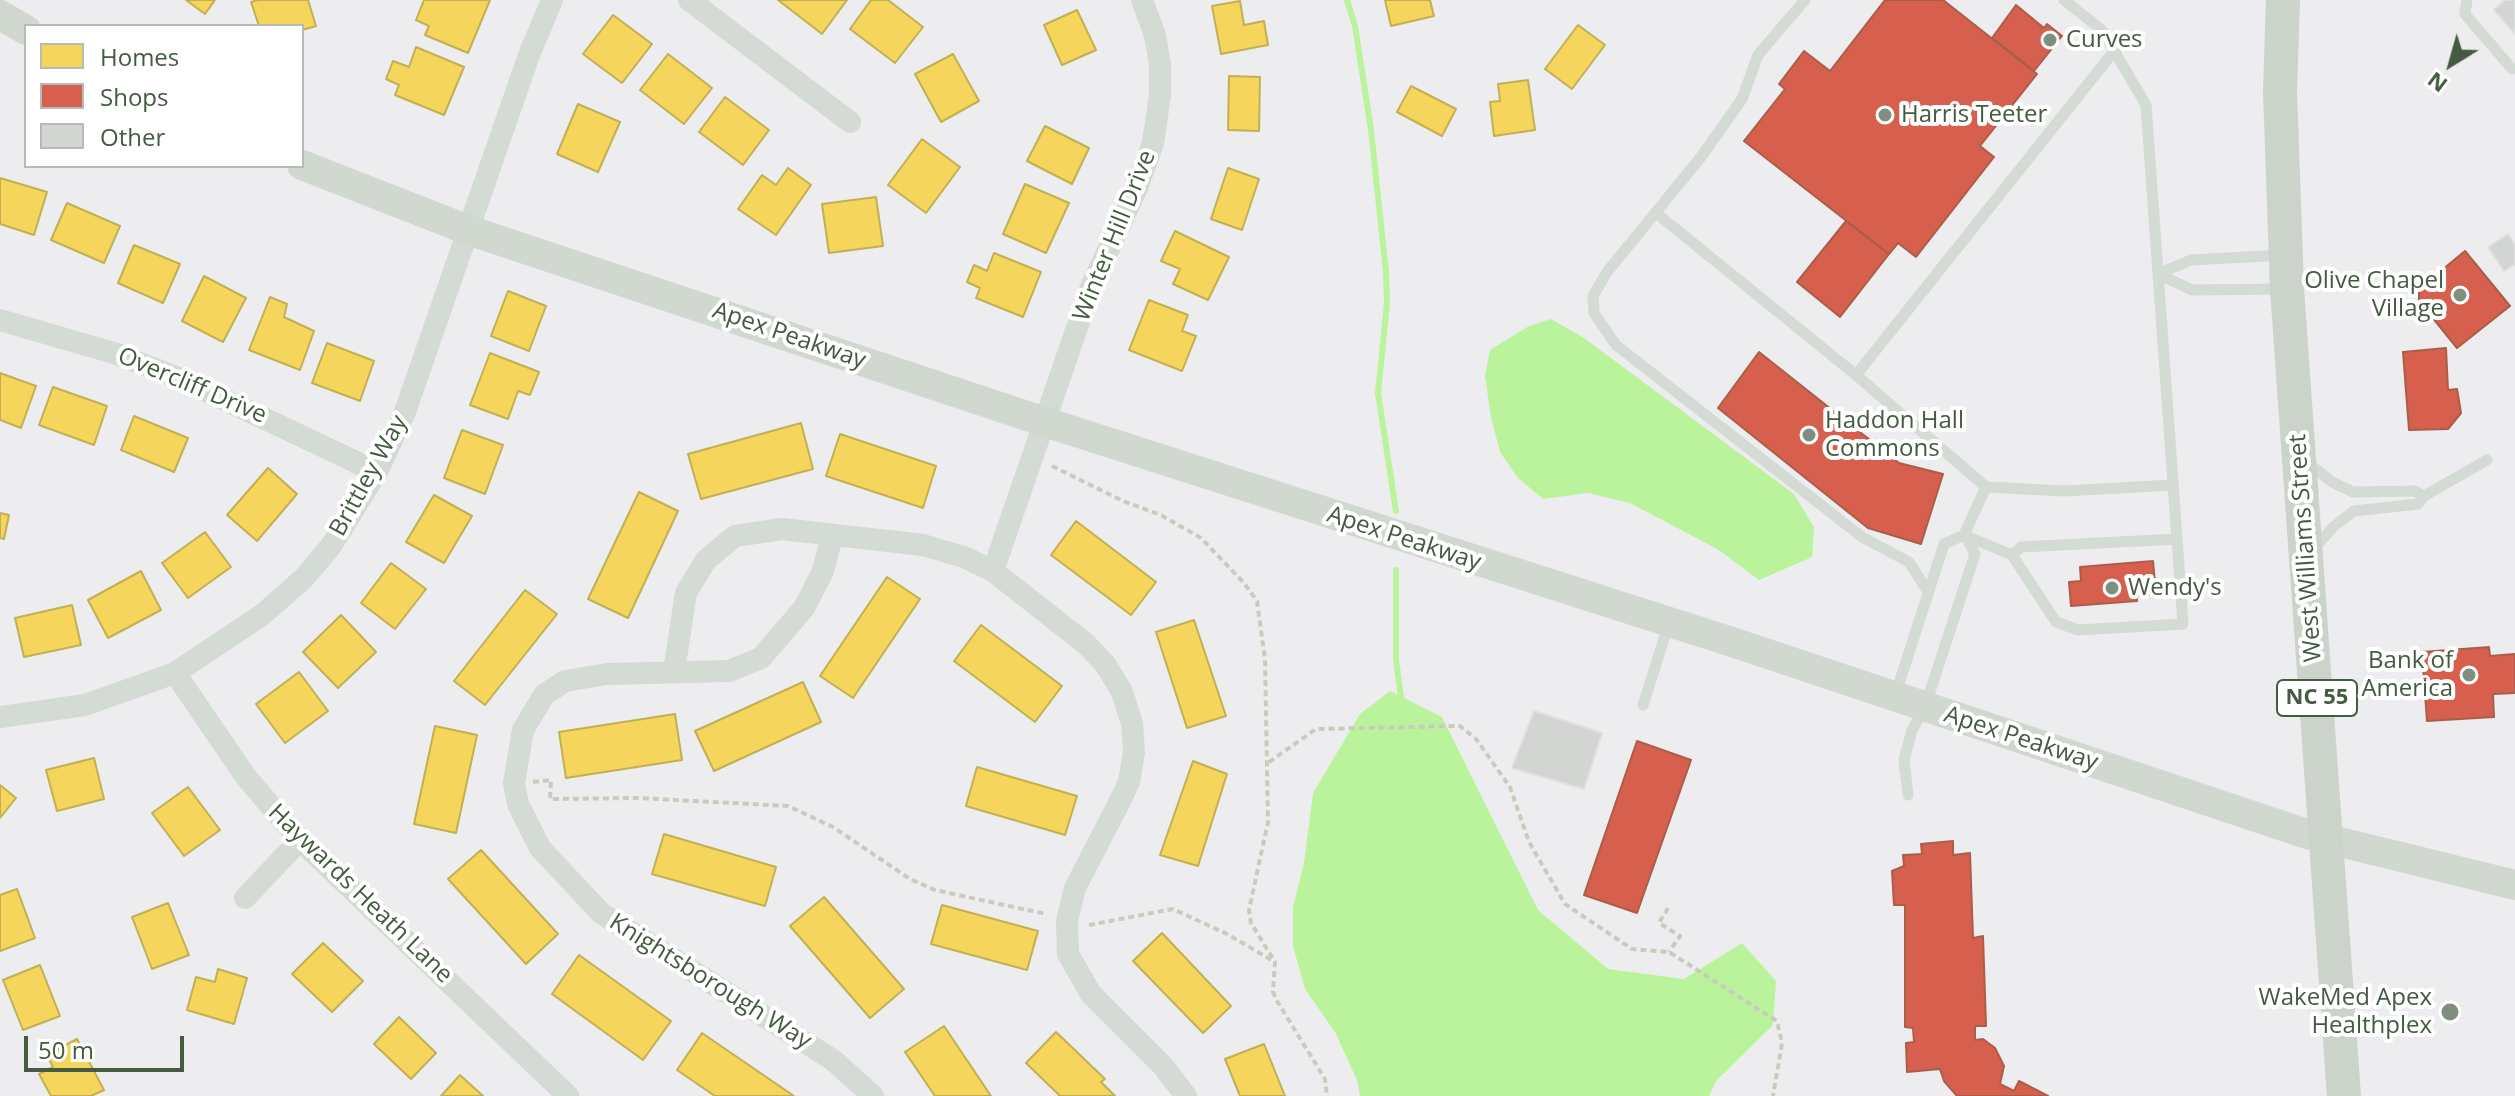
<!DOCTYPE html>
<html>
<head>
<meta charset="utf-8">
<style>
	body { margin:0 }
	#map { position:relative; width:2515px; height:1096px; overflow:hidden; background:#edecee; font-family:"Open Sans",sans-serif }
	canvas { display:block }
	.legend { position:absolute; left:24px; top:24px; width:280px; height:144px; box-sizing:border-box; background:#fff; border:2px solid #b4bdb3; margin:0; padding:10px 14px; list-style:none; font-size:24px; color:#445b42 }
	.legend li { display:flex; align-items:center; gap:16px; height:40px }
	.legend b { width:40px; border:2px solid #b4bdb3 }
	.north { position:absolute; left:2411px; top:24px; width:80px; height:80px; -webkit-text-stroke:6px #fff; paint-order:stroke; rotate:217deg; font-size:22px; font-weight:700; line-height:32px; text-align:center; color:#445b42 }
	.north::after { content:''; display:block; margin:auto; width:28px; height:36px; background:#445b42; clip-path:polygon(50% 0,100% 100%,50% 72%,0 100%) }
	.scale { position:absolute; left:24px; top:1036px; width:160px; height:36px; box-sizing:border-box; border:4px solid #445b42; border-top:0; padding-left:10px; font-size:24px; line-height:28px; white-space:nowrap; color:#445b42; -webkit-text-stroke:6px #fff; paint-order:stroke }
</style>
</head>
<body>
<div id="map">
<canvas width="2515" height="1096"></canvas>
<ul class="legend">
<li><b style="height:22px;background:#f6d55c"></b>Homes</li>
<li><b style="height:22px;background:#d6604d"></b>Shops</li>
<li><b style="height:22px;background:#d3d5d3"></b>Other</li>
</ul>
<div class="north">N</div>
<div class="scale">50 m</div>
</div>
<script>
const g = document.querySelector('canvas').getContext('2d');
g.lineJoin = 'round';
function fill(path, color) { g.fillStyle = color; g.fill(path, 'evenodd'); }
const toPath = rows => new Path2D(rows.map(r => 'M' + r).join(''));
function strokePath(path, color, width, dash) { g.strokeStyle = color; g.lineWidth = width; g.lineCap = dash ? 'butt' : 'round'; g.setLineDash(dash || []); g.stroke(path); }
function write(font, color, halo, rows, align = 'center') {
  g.font = font + ' "Open Sans",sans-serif'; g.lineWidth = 8; g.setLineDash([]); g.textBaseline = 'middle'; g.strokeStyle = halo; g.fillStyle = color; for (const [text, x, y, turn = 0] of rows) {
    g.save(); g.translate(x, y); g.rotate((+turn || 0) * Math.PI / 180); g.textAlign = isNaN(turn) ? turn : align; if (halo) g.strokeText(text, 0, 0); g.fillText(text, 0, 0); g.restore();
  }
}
fill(toPath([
	[1551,319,1584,338,1794,494,1814,527,1812,557,1759,580,1719,550,1630,503,1588,493,1543,499,1518,478,1500,452,1491,417,1485,376,1490,350,1529,326],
	[1390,691,1442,717,1538,910,1608,969,1684,979,1742,943,1776,981,1773,1025,1716,1081,1709,1096,1360,1096,1357,1080,1335,1032,1305,989,1293,946,1293,907,1304,863,1313,793,1360,714]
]), '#bbf39d');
const homes = toPath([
	[186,0,215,0,205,14,186,0],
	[258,0,308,0,316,26,302,30,302,26,259,26,251,2,258,0],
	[424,0,490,0,468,53,425,35,429,26,416,20,424,0],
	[778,0,847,0,822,34,778,0],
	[871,0,888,0,923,27,895,63,850,29,871,0],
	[1385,0,1430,0,1434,16,1391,26,1385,0],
	[1240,1,1244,25,1264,21,1268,45,1221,54,1212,6,1240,1],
	[1077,10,1096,50,1062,65,1044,25,1077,10],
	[613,15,652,44,622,83,583,54,613,15],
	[1578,25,1605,45,1572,89,1545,69,1578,25],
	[416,47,464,67,444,115,395,95,399,85,386,79,393,61,409,67,416,47],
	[668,54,712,88,684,124,640,90,668,54],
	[953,54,979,101,941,122,915,74,953,54],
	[1229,76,1260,77,1259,131,1228,130,1229,76],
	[1528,80,1535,130,1494,136,1490,102,1500,101,1498,84,1528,80],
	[1411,86,1456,109,1442,136,1397,112,1411,86],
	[725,97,769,130,743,165,699,132,725,97],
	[578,104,620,122,598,172,557,154,578,104],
	[1045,126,1089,148,1072,184,1027,161,1045,126],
	[922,139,960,167,926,213,888,185,922,139],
	[788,168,811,185,776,235,738,209,762,175,776,185,788,168],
	[1228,168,1259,179,1242,230,1211,219,1228,168],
	[0,178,47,192,34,235,0,224,0,178],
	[1025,184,1069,203,1046,253,1003,234,1025,184],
	[876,197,883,246,829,253,822,204,876,197],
	[67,203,120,226,104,263,51,240,67,203],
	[1175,231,1229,257,1208,300,1173,284,1180,269,1161,261,1175,231],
	[134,245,180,264,163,303,118,283,134,245],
	[994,253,1041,272,1023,317,976,298,980,288,967,282,974,265,987,271,994,253],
	[204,276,246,298,223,342,182,321,204,276],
	[508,291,546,306,529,351,491,336,508,291],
	[270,297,287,304,284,317,314,331,300,370,249,350,270,297],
	[1149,300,1188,315,1182,331,1196,336,1182,371,1129,350,1149,300],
	[327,343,374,361,360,401,312,383,327,343],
	[490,353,539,372,530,395,518,391,508,419,470,405,490,353],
	[0,373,36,386,21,428,0,420,0,373],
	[53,387,107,406,94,445,39,425,53,387],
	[134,416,188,438,174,472,121,450,134,416],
	[801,423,813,469,701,499,688,454,801,423],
	[462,430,503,445,485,494,444,478,462,430],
	[840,434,936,466,923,508,826,476,840,434],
	[268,468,297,494,257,541,227,515,268,468],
	[639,492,678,511,628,618,588,599,639,492],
	[434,495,472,516,444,563,406,542,434,495],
	[0,513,9,515,4,539,0,538,0,513],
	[1076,521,1156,582,1131,615,1051,555,1076,521],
	[205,532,231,567,188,598,162,563,205,532],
	[391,563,426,589,395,629,361,603,391,563],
	[141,571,161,610,108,638,88,600,141,571],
	[887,577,920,599,853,698,820,676,887,577],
	[525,590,557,614,485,705,454,681,525,590],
	[72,605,81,645,24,657,15,618,72,605],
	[341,615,376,652,338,688,303,652,341,615],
	[1194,620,1226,716,1187,728,1156,632,1194,620],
	[981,625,1062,686,1035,722,954,661,981,625],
	[299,672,328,711,285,743,256,704,299,672],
	[803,682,821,722,714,771,695,731,803,682],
	[675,714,682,760,566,778,559,732,675,714],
	[435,726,477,735,456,833,414,824,435,726],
	[94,758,104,799,57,811,46,770,94,758],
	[1193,761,1227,774,1198,866,1160,855,1193,761],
	[977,767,1077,796,1065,835,966,806,977,767],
	[0,785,16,798,0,818,0,785],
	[188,787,220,830,184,856,152,813,188,787],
	[664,834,776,867,765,906,652,874,664,834],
	[481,850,558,934,526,964,448,879,481,850],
	[17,889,35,938,0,951,0,895,17,889],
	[824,897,904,989,870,1018,790,926,824,897],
	[168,903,189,955,152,969,132,917,168,903],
	[942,905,1038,931,1027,970,931,944,942,905],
	[1162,933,1231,1006,1203,1033,1133,961,1162,933],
	[323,943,363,981,332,1012,292,974,323,943],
	[579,955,671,1021,643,1060,552,994,579,955],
	[40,965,60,1016,23,1030,3,980,40,965],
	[218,969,247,978,234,1024,187,1010,196,977,215,982,218,969],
	[399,1017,436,1053,411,1079,374,1044,399,1017],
	[944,1026,991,1096,935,1096,905,1052,944,1026],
	[1056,1032,1105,1079,1101,1082,1115,1096,1060,1096,1026,1063,1056,1032],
	[702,1033,794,1096,715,1096,677,1070,702,1033],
	[77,1039,104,1090,91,1096,51,1096,39,1074,53,1067,47,1055,77,1039],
	[1264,1044,1285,1096,1240,1096,1225,1059,1264,1044],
	[460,1075,483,1096,441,1096,460,1075]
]);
fill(homes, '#f6d55c');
strokePath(homes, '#c1b054', 2);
const shops = toPath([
	[1885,0,1943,0,2037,74,1980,146,1994,157,1916,257,1898,243,1889,254,1744,141,1785,89,1779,84,1804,51,1830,71,1885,0],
	[2016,5,2044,28,2047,24,2062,36,2034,71,1992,38,2016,5],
	[1846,221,1889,254,1840,317,1797,282,1846,221],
	[2465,251,2510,306,2457,348,2419,301,2419,289,2465,251],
	[2446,348,2448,390,2457,389,2461,413,2448,429,2409,430,2403,352,2446,348],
	[1759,352,1899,463,1943,474,1921,544,1868,528,1718,408,1759,352],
	[2153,561,2156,594,2137,596,2137,601,2071,606,2069,582,2081,581,2080,567,2153,561],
	[2489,647,2490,656,2515,654,2515,693,2493,694,2494,717,2427,721,2422,652,2489,647],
	[1637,741,1691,760,1637,913,1584,895,1637,741],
	[1953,841,1953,855,1970,853,1973,938,1983,936,1986,1026,1975,1026,1975,1040,1983,1039,1995,1048,2004,1066,2000,1084,2014,1091,2019,1081,2048,1096,1957,1096,1944,1081,1940,1069,1907,1072,1906,1043,1914,1042,1913,1028,1905,1027,1905,905,1894,905,1892,871,1904,866,1903,855,1922,854,1921,844,1953,841]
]);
fill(shops, '#d6604d');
strokePath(shops, '#aa5e4a', 2);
strokePath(toPath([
	[1347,0,1355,26,1371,130,1386,272,1387,303,1378,393,1396,511],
	[1396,570,1396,660,1402,704]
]), '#bbf39d', 6);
const building = toPath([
	[2505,0,2515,0,2515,34,2494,10,2505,0],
	[2508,234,2515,245,2515,264,2504,271,2488,247,2508,234],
	[1534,711,1602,733,1584,789,1512,768,1534,711]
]);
fill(building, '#d3d5d3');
strokePath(building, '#dedfdf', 2);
strokePath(toPath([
	[1052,466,1123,501,1161,515,1201,538,1244,583,1257,601,1265,659,1268,822,1249,910,1251,923,1275,962,1273,992,1277,1001,1325,1079,1327,1096],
	[1269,762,1316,729,1460,726,1476,739,1510,787,1529,842,1565,904,1632,949,1669,952,1777,1021,1782,1043,1773,1096],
	[533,782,551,780,550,799,638,798,788,806,833,827,910,879,935,890,1046,914],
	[1668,908,1659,923,1680,936,1669,952],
	[1089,925,1173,909,1227,934,1275,962]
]), '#c9ccbc', 4, [6, 4]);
strokePath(toPath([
	[1805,0,1758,55,1742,99,1701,157,1607,272,1593,296,1594,313,1616,345,1862,537,1909,562,1928,592],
	[2064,0,2102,30,2146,105,2177,539],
	[2467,0,2465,14,2512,69],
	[1656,213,1856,375,1986,487,2064,491,2173,485],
	[2158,274,2192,290,2282,289],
	[2158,274,2191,260,2282,255],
	[1856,375,2115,50],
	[2308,463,2332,482,2353,492,2414,491,2424,496],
	[1964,535,2012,555,2056,622,2078,630,2183,624,2177,539,2021,547,2012,555],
	[2313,550,2333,527,2354,511,2418,504,2424,496,2487,460],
	[1896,693,1944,544,1964,535,1986,487],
	[1643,705,1669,623],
	[1908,795,1904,760,1912,730,1925,707,1975,554,1965,535]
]), '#d4dad4', 11);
strokePath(toPath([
	[689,0,850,122],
	[0,320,114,353,181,379,377,472],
	[832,536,823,571,804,608,761,658,729,671,607,674,565,681,544,695,523,730,514,783,518,804,540,848,601,913,833,1060,873,1096],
	[993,571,1091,287,1137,188,1153,143,1160,95,1160,64,1155,35,1142,0],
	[674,671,686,593,706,560,735,536,782,529,923,545,964,557,993,571,1086,644,1105,664,1122,692,1132,724,1134,752,1129,782,1119,803,1075,888,1067,921,1068,954,1091,994,1163,1066,1186,1096],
	[175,673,246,777,300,840,568,1096],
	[0,717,85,705,175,673,262,615,304,578,331,546,377,472,405,412,529,55,552,0],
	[245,898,300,840]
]), '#d4dad4', 22);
strokePath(toPath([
	[0,15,26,30],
	[302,165,468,230,1045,422,1732,642,2307,834,2515,885]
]), '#d0d8d0', 30);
strokePath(toPath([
	[2283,0,2280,91,2287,289,2344,1096]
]), '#cbd3ca', 34);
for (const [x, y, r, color] of [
	[2050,40,8,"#7f8e7e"],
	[1885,115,8,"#7f8e7e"],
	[2460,295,8,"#7f8e7e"],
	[1809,435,8,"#7f8e7e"],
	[2112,588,8,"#7f8e7e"],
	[2469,675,8,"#7f8e7e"],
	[2450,1012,10,"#7f8e7e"]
]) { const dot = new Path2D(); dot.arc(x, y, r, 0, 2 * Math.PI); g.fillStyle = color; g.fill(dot); strokePath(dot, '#fff', 3); }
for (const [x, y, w] of [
	[2317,698,80]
]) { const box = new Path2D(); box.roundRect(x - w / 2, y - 18, w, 36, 6); g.fillStyle = '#fff'; g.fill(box); strokePath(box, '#445b42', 2); }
write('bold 22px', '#445b42', null, [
	["NC 55",2317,698]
]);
write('24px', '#445b42', '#fff', [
	["Curves",2066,40],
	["Harris Teeter",1901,115],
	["Olive Chapel",2444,281,"right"],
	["Village",2444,309,"right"],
	["Haddon Hall",1825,421],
	["Commons",1825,449],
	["Wendy's",2128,588],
	["Bank of",2453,661,"right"],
	["America",2453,689,"right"],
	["WakeMed Apex",2432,998,"right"],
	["Healthplex",2432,1026,"right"]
], 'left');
write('24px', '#445b42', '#fff', [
	["Winter Hill Drive",1115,236,-68],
	["Apex Peakway",789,336,19],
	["Overcliff Drive",192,386,23],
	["Brittley Way",369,476,-61],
	["Apex Peakway",1404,539,18],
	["West Williams Street",2306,548,-94],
	["Apex Peakway",2021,739,18],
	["Haywards Heath Lane",360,894,44],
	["Knightsborough Way",710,982,32]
]);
</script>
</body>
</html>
